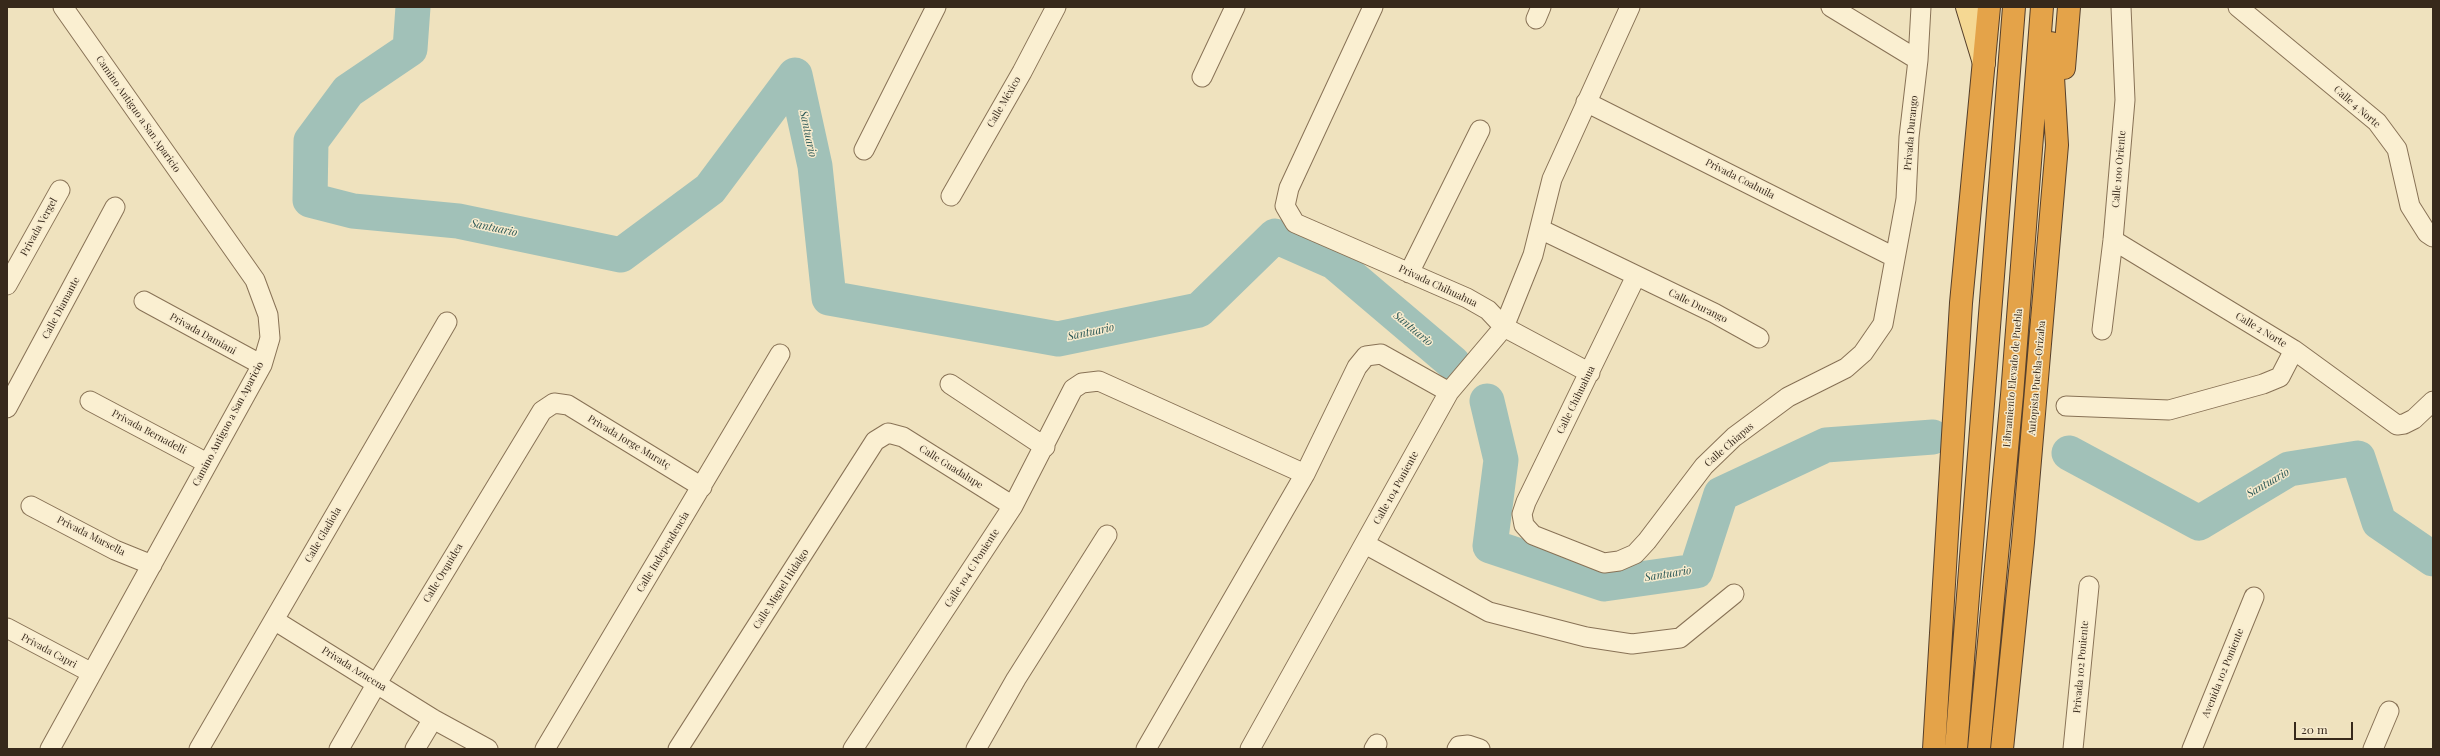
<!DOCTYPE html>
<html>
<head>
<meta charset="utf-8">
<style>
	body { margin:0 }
	#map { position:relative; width:2440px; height:756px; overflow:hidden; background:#efe2be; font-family:"Playfair Display",serif }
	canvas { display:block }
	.frame { position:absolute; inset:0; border:8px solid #37291b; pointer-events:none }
	.scale { position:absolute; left:2294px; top:722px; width:59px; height:18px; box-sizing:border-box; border:2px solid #37291b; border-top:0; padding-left:5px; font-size:12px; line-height:14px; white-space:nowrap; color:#37291b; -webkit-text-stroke:3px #f7ebce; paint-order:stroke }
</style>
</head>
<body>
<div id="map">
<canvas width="2440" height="756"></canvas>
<div class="frame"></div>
<div class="scale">20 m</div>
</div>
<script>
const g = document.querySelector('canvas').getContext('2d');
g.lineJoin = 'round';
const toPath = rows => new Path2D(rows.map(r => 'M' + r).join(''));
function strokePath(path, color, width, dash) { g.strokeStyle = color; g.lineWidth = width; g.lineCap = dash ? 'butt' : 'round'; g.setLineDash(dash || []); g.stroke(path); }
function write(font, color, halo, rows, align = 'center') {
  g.font = font + ' "Playfair Display",serif'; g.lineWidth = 3; g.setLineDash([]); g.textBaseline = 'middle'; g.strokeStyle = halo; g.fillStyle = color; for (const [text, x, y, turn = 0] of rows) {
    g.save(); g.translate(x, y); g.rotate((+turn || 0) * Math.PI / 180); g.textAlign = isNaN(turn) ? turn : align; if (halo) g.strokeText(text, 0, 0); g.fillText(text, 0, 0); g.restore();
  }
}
strokePath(toPath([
	[413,7,410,49,348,91,311,141,310,200,353,211,458,221,621,255,710,189,795,75,815,166,829,298,1058,339,1199,310,1275,236,1334,262,1453,363],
	[1487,401,1501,460,1490,546,1604,584,1696,571,1721,494,1826,445,1933,437],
	[2069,453,2199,523,2289,469,2358,458,2379,522,2433,559]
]), '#a1c1b8', 35);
const minor = toPath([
	[1373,7,1289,188,1285,206,1295,223,1467,298,1488,310,1504,327,1590,373],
	[1831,7,1918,60],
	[2238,7,2377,122,2397,149,2410,206,2427,233,2433,237],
	[1536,19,1541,7],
	[1202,77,1235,7],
	[1586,102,1894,257],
	[864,150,936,7],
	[951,196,1022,72,1056,7],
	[1540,229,1714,313,1759,338],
	[2113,240,2294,350,2397,425,2404,424,2414,419,2433,401],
	[1409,273,1480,130],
	[1636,276,1526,502,1522,514,1524,525,1533,535,1604,563,1619,561,1635,554,1647,541,1704,466,1734,437,1788,397,1846,368,1863,353,1883,324,1906,199,1909,137,1918,60,1921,7],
	[7,285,60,190],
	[144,301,262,365],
	[2102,330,2113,240,2125,100,2121,7],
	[950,384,1045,447],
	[90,401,207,463],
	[2066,406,2169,410,2263,384,2280,377,2294,350],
	[7,408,115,207],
	[31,506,115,550,152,565],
	[1365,544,1489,612,1586,637,1632,644,1680,638,1734,594],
	[274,620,433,719,488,749],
	[7,628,92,673],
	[50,749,262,365,270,338,268,315,255,280,63,7],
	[199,749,447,322],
	[339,749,377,683,542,411,554,403,568,405,702,487],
	[415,749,433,719],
	[545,749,780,354],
	[678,749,875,441,888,433,903,437,1013,506],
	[853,749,1013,506,1073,389,1082,383,1099,381,1305,474],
	[976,749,1016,679,1107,535],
	[1146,749,1305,474,1357,367,1366,356,1381,354,1449,392],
	[1250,749,1449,392,1504,327,1533,255,1552,179,1630,7],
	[1374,749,1377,744],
	[1457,749,1459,746,1468,745,1480,749],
	[2073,749,2089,586],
	[2192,749,2254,597],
	[2373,749,2389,711]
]);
const major = toPath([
	[1967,7,1984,63]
]);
const highway = toPath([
	[2064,68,2069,7],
	[1934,749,1961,303,1989,7],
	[1956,749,2014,7],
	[1979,749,2012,395,2042,7],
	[2002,749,2023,542,2057,145,2051,43]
]);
strokePath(minor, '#887256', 21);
strokePath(major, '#553f2b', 24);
strokePath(highway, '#553f2b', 24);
strokePath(minor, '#faefd1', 19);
strokePath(major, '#f5d893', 22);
strokePath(highway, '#e4a349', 22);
write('10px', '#37291b', '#f7ebce', [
	["Calle México",1004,102,-60],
	["Calle 4 Norte",2357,107,41],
	["Camino Antiguo a San Aparicio",138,114,55],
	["Privada Durango",1911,133,-85],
	["Calle 100 Oriente",2119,169,-85],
	["Privada Coahuila",1740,179,27],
	["Privada Vergel",39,227,-61],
	["Privada Chihuahua",1438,286,25],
	["Calle Durango",1698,306,26],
	["Calle Diamante",61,308,-62],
	["Calle 2 Norte",2261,330,31],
	["Privada Damiani",203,334,29],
	["Libramiento Elevado de Puebla",2013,378,-85],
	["Autopista Puebla-Orizaba",2037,378,-85],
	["Calle Chihuahua",1576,400,-64],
	["Camino Antiguo a San Aparicio",228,424,-62],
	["Privada Bernadelli",149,432,28],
	["Privada Jorge Muratç",629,442,31],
	["Calle Chiapas",1729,445,-41],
	["Calle Guadalupe",951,467,32],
	["Calle 104 Poniente",1396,488,-61],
	["Calle Gladiola",323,535,-60],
	["Privada Marsella",91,536,27],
	["Calle Independencia",663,552,-59],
	["Calle 104 C Poniente",972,568,-57],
	["Calle Orquídea",443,573,-59],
	["Calle Miguel Hidalgo",781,589,-57],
	["Privada Capri",49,651,28],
	["Privada 102 Poniente",2081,667,-85],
	["Privada Azucena",354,669,32],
	["Avenida 102 Poniente",2223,673,-68]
]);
write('italic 11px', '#2a5755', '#f7ebce', [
	["Santuario",808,134,78],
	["Santuario",494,228,12],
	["Santuario",1413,329,40],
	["Santuario",1091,332,-12],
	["Santuario",2268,483,-30],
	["Santuario",1668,574,-9]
]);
</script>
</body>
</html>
